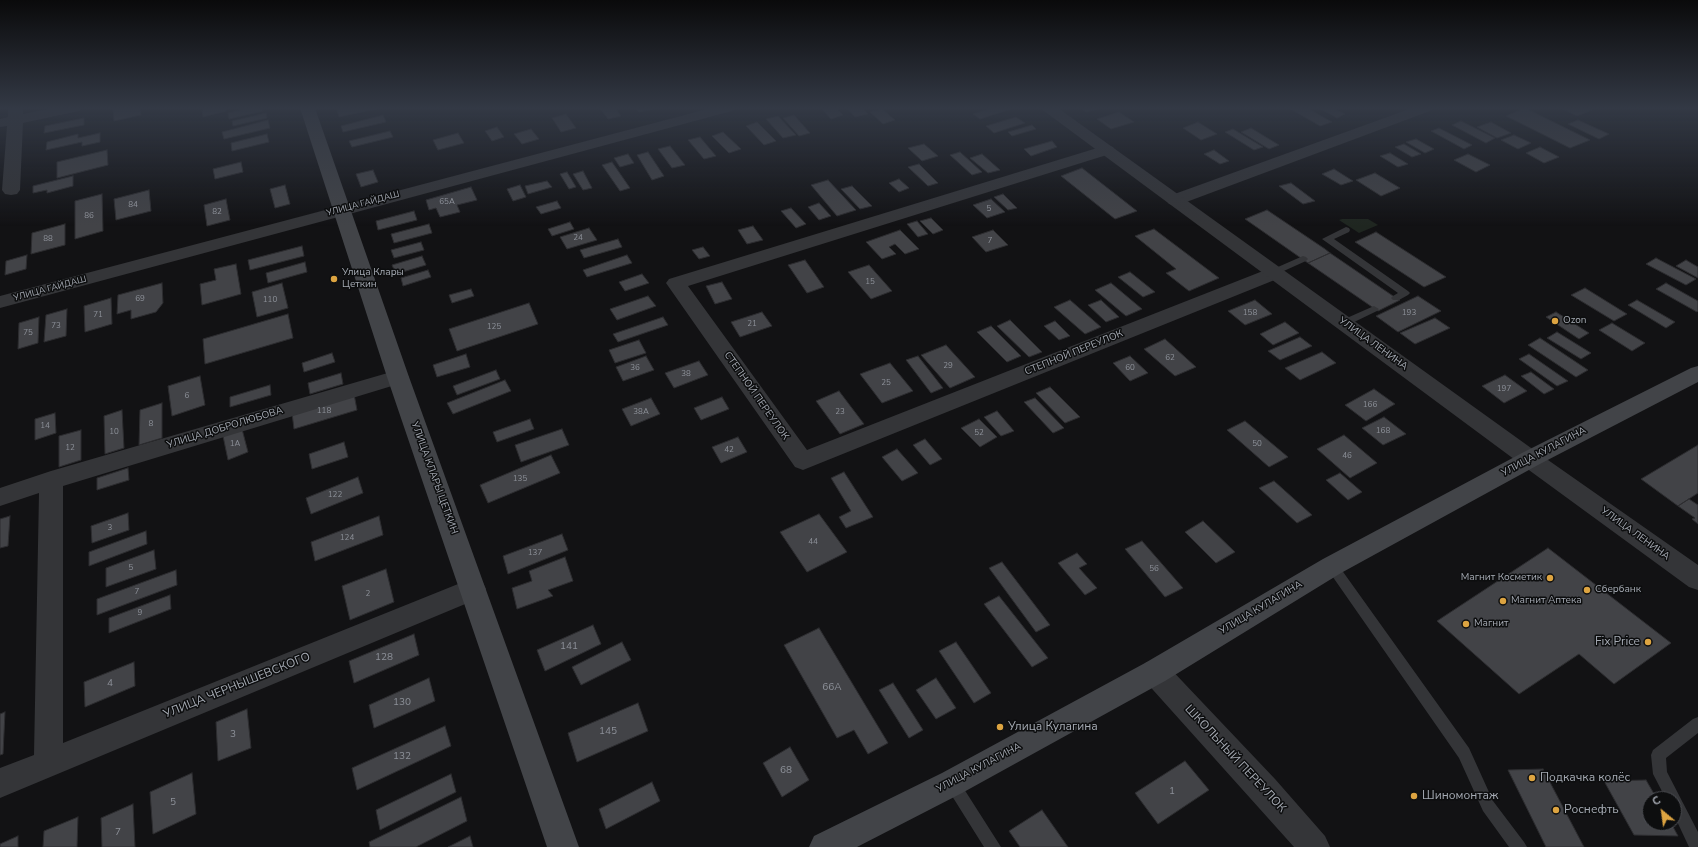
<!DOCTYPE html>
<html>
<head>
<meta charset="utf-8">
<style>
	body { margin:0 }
	#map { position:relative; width:1698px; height:847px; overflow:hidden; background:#121214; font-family:"Nunito Sans",sans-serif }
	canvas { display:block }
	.north { position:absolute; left:1642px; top:791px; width:40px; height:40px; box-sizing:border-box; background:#0d0e0f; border:1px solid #4a4c51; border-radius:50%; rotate:331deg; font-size:11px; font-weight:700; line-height:16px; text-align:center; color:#a5aab3 }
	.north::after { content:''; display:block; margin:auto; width:14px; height:18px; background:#dda441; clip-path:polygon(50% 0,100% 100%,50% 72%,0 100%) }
</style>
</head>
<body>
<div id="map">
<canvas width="1698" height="847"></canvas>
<div class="north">С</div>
</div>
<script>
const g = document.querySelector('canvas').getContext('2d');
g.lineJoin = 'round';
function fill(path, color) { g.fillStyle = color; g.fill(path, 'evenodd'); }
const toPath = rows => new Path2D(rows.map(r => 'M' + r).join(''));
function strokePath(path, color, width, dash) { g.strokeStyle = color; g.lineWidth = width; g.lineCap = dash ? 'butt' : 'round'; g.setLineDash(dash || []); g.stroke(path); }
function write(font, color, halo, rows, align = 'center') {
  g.font = font + ' "Nunito Sans",sans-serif'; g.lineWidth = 3; g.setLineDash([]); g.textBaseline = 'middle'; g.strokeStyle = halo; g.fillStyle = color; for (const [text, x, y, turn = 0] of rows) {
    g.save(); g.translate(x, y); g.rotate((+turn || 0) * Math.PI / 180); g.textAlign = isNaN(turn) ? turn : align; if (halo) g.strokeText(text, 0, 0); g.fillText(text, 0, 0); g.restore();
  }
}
fill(toPath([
	[1342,219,1368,219,1378,225,1359,233,1339,220]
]), '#1f2620');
const building = toPath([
	[117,108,140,108,141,115,114,121,113,109,117,108],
	[202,108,226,108,226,111,203,117,202,108],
	[250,108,262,108,263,111,229,119,228,113,250,108],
	[347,108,380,108,339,117,337,110,347,108],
	[600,108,615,108,621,116,608,119,600,108],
	[635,108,652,108,653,109,639,112,635,108],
	[821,108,836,108,843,115,831,119,821,108],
	[847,108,862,108,868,114,855,117,847,108],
	[993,108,1009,108,1011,109,980,119,973,114,993,108],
	[1081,108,1101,108,1086,112,1081,108],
	[1289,108,1307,108,1332,122,1320,126,1289,108],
	[1319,108,1332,108,1345,114,1337,118,1319,108],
	[1525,108,1590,140,1570,148,1506,116,1525,108],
	[1561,108,1587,108,1592,110,1577,116,1561,108],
	[882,109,895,120,883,124,870,112,882,109],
	[1119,112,1134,122,1111,129,1097,119,1119,112],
	[266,113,267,118,233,126,232,121,266,113],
	[566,114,576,128,561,132,552,118,566,114],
	[383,115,386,122,343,132,341,126,383,115],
	[794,115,810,133,799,136,783,118,794,115],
	[778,116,796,135,783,138,766,119,778,116],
	[1016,117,1025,123,994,133,986,126,1016,117],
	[84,118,84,125,44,133,45,126,84,118],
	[268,120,270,128,224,139,222,132,268,120],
	[1578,120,1609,134,1599,139,1568,124,1578,120],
	[1461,121,1495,138,1486,143,1452,125,1461,121],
	[757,122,776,141,764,145,746,126,757,122],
	[1198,122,1217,134,1201,140,1183,128,1198,122],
	[1491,122,1511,133,1497,138,1477,127,1491,122],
	[1032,125,1036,129,1012,136,1008,132,1032,125],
	[497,127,504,137,492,141,485,131,497,127],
	[1251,128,1279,145,1269,149,1241,132,1251,128],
	[1439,128,1472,145,1464,149,1431,131,1439,128],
	[531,129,539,139,522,144,514,134,531,129],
	[1233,129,1263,147,1254,150,1225,132,1233,129],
	[390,131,393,137,352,147,349,141,390,131],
	[723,132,741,149,729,153,712,136,723,132],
	[100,133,100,142,82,146,82,142,46,150,47,142,78,134,78,138,100,133],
	[458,133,464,143,438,150,433,140,458,133],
	[267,134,269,142,232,151,231,143,267,134],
	[1514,135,1531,143,1518,149,1501,140,1514,135],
	[700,137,716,156,704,159,688,140,700,137],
	[1416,139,1434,149,1425,153,1406,142,1416,139],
	[1052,141,1057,147,1031,156,1024,149,1052,141],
	[924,144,938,156,922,161,908,148,924,144],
	[1404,144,1421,154,1412,157,1395,147,1404,144],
	[670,146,685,165,672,168,658,149,670,146],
	[1540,147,1559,157,1544,163,1526,153,1540,147],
	[107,150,108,165,57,178,57,162,107,150],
	[1214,150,1229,161,1220,164,1204,154,1214,150],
	[648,152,664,176,652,180,637,155,648,152],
	[960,152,982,172,972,175,950,155,960,152],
	[1390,153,1408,164,1398,167,1380,156,1390,153],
	[628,154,634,163,620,167,614,158,628,154],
	[982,154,1000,170,988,173,970,158,982,154],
	[1468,154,1490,165,1476,172,1454,160,1468,154],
	[241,162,243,172,215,179,213,169,241,162],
	[612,162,630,188,620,191,602,165,612,162],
	[919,164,938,183,928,186,908,167,919,164],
	[1082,168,1137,211,1115,219,1061,176,1082,168],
	[1334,169,1353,181,1341,185,1322,174,1334,169],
	[373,170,378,182,361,187,356,174,373,170],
	[583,171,592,188,583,190,573,174,583,171],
	[567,172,576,187,569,189,560,174,567,172],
	[1375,173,1400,188,1381,196,1356,180,1375,173],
	[73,176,73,186,47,193,47,190,33,193,33,186,73,176],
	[899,179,909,188,899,192,889,183,899,179],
	[828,180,856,210,837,216,811,185,828,180],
	[547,181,552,187,528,194,525,186,547,181],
	[1291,183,1315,201,1303,204,1279,186,1291,183],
	[285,185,290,204,275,208,270,189,285,185],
	[520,185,526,197,513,201,507,189,520,185],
	[852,186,872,206,860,209,841,189,852,186],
	[471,187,477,200,457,205,460,212,440,217,436,208,429,210,426,200,471,187],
	[149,190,151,211,116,220,114,199,149,190],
	[102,194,103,231,75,239,75,201,102,194],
	[1003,194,1017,208,1008,210,994,197,1003,194],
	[226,199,230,220,207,226,204,205,226,199],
	[991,199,1005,212,987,218,973,205,991,199],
	[557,201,561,208,541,214,536,207,557,201],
	[819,203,831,216,819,220,808,207,819,203],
	[791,208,806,224,796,228,781,211,791,208],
	[1267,210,1325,249,1330,253,1308,263,1245,219,1267,210],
	[414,211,417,220,378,230,376,221,414,211],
	[931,218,943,230,933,234,920,221,931,218],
	[917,221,928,234,918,237,907,224,917,221],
	[570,222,574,229,552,236,548,229,570,222],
	[65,224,65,245,31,254,32,233,65,224],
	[429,224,432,233,394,243,391,234,429,224],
	[753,226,763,240,747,244,738,230,753,226],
	[589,228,597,240,567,249,560,237,589,228],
	[1154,229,1219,278,1189,291,1166,273,1176,269,1135,236,1154,229],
	[900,230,919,249,905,254,895,244,889,247,896,254,882,259,866,242,900,230],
	[993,230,1008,245,986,252,972,237,993,230],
	[1376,232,1446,277,1424,287,1355,242,1376,232],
	[618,239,622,247,584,258,580,250,618,239],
	[421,242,424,250,394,258,391,250,421,242],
	[302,246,304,256,250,270,248,260,302,246],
	[703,247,710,256,699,259,692,250,703,247],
	[1330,253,1396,298,1400,300,1378,311,1308,263,1330,253],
	[27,255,26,269,5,275,6,261,27,255],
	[627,255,632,263,587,277,583,270,627,255],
	[422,256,426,265,396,274,392,265,422,256],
	[1656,258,1696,279,1686,285,1646,264,1656,258],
	[805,260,824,287,807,293,788,265,805,260],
	[1686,260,1698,267,1698,278,1676,266,1686,260],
	[305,262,307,272,268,283,266,273,305,262],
	[236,264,241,294,202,305,200,284,216,280,214,269,236,264],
	[869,265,892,291,871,299,848,272,869,265],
	[428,270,431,277,403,286,401,278,428,270],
	[1130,272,1155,292,1143,297,1118,277,1130,272],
	[642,274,649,283,625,291,619,282,642,274],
	[722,282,732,299,715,304,706,286,722,282],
	[162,283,163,303,156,312,131,319,131,310,117,314,118,295,162,283],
	[282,283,288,308,257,317,252,292,282,283],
	[1111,283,1142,309,1126,316,1095,290,1111,283],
	[1666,283,1698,301,1698,311,1697,312,1656,289,1666,283],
	[1585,288,1627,314,1614,321,1571,295,1585,288],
	[471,289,474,296,452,303,449,295,471,289],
	[648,296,656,306,617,320,610,309,648,296],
	[1418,296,1441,311,1398,332,1376,316,1418,296],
	[111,298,112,324,85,332,84,306,111,298],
	[1070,300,1101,327,1085,334,1054,307,1070,300],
	[1101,300,1119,317,1106,322,1088,305,1101,300],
	[1255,300,1272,314,1245,325,1228,311,1255,300],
	[1637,300,1675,322,1666,328,1628,305,1637,300],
	[529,303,538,324,457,351,449,329,529,303],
	[67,309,66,336,44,342,46,315,67,309],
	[762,312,772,326,740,337,731,322,762,312],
	[1556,312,1589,333,1579,339,1546,317,1556,312],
	[288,314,293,338,205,364,203,339,288,314],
	[39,317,38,343,18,349,19,323,39,317],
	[663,317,668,325,618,342,613,334,663,317],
	[1435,318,1450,328,1415,344,1400,333,1435,318],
	[1010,320,1042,352,1029,357,997,326,1010,320],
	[1055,321,1070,336,1059,340,1044,326,1055,321],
	[1285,322,1299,333,1273,345,1260,334,1285,322],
	[1612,323,1645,343,1632,351,1599,330,1612,323],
	[991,326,1021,356,1007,362,977,332,991,326],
	[1557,332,1591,353,1581,359,1547,338,1557,332],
	[1300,337,1312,346,1280,360,1268,351,1300,337],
	[1540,338,1588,370,1576,377,1528,345,1540,338],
	[1165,339,1196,367,1175,376,1144,349,1165,339],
	[639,340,646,353,615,363,609,350,639,340],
	[946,345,975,377,950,388,921,355,946,345],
	[1322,352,1336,363,1300,380,1285,368,1322,352],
	[332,353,335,362,304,372,302,363,332,353],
	[466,354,470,367,437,377,433,365,466,354],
	[1529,354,1568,381,1557,386,1519,359,1529,354],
	[646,356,654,370,623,381,616,367,646,356],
	[918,356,943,388,931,393,906,360,918,356],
	[1130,356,1148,373,1130,381,1113,363,1130,356],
	[699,361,708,375,674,388,665,373,699,361],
	[890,363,913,391,882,403,860,374,890,363],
	[496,370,500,379,457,395,453,386,496,370],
	[1531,372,1554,389,1544,394,1521,376,1531,372],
	[341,373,343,384,310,394,308,383,341,373],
	[1505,375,1527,391,1504,403,1482,386,1505,375],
	[200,376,205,405,172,416,168,386,200,376],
	[505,380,511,391,453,414,447,403,505,380],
	[270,385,271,395,230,407,230,397,270,385],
	[1050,387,1080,417,1065,423,1036,393,1050,387],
	[1374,389,1395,404,1366,421,1345,405,1374,389],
	[839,391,864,424,840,434,816,401,839,391],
	[354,394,357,410,294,429,292,413,354,394],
	[722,397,729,409,701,420,694,408,722,397],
	[651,398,660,414,631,426,622,409,651,398],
	[1035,398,1064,428,1053,433,1024,402,1035,398],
	[162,403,162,438,139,445,140,410,162,403],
	[122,410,124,448,105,454,104,416,122,410],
	[997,411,1014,431,1001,436,984,417,997,411],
	[55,413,56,433,35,440,35,419,55,413],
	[1384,417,1406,434,1383,445,1362,428,1384,417],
	[530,419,534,429,497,442,493,432,530,419],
	[979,419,997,437,980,447,961,428,979,419],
	[1245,421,1288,457,1269,467,1227,430,1245,421],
	[242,429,248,452,228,460,223,436,242,429],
	[562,429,569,445,521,462,515,445,562,429],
	[81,430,81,460,59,467,59,436,81,430],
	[1344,435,1377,463,1350,478,1317,449,1344,435],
	[738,437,747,452,721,463,712,447,738,437],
	[925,439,942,459,930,465,913,445,925,439],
	[344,442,348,457,312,469,309,454,344,442],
	[1698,445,1698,493,1678,506,1641,479,1698,445],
	[897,449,918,473,902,481,882,457,897,449],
	[551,455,560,473,488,503,480,485,551,455],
	[128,468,129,480,97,490,97,478,128,468],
	[844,472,873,517,846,528,839,517,851,511,831,478,844,472],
	[1340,473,1362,492,1348,500,1326,480,1340,473],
	[358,477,363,493,311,514,306,498,358,477],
	[1274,481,1312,515,1297,523,1259,488,1274,481],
	[1689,499,1698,505,1698,524,1692,519,1695,518,1678,506,1689,499],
	[128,513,129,530,92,543,91,526,128,513],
	[819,514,847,552,807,572,780,532,819,514],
	[10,516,8,546,0,548,0,519,10,516],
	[379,516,383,535,315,561,311,542,379,516],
	[1203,521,1235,552,1216,563,1185,532,1203,521],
	[146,531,147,544,89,566,89,552,146,531],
	[562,534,568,550,508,574,503,556,562,534],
	[1142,541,1183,588,1165,597,1125,549,1142,541],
	[1548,548,1671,643,1614,684,1579,654,1519,694,1437,621,1548,548],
	[154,550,156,569,106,587,106,568,154,550],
	[1077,553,1087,564,1079,568,1097,588,1085,595,1058,563,1077,553],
	[565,557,573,581,548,590,553,596,517,609,512,588,532,581,529,571,565,557],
	[1002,562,1050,625,1036,632,989,568,1002,562],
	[386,569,394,602,350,620,342,586,386,569],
	[176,570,177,585,97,615,97,599,176,570],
	[170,595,171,609,109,633,109,618,170,595],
	[999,596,1048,658,1032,667,984,604,999,596],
	[593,625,601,644,545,671,537,650,593,625],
	[819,628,888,743,868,754,854,730,837,738,784,645,819,628],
	[414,634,419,655,354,683,349,661,414,634],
	[622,642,631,660,581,685,572,667,622,642],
	[956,642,991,693,974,703,939,651,956,642],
	[134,662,135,686,85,707,84,682,134,662],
	[429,678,435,701,374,728,369,705,429,678],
	[936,678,956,708,936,719,916,690,936,678],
	[893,683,923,730,909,738,879,690,893,683],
	[638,703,648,731,577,762,568,733,638,703],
	[247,709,251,748,218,761,216,722,247,709],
	[5,712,3,754,0,755,0,714,5,712],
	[445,726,451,746,357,790,352,768,445,726],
	[790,747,809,780,782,797,763,763,790,747],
	[1185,761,1209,790,1158,824,1135,793,1185,761],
	[1543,769,1584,847,1546,847,1508,770,1543,769],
	[192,773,196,814,153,834,150,792,192,773],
	[451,774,456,792,380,830,376,810,451,774],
	[1646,780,1657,799,1650,799,1650,823,1671,823,1678,836,1634,835,1604,781,1646,780],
	[652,782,660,801,606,829,599,809,652,782],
	[461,797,467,821,416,847,370,847,369,842,461,797],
	[133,804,135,847,102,847,101,818,133,804],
	[1042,810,1068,847,1020,847,1009,831,1042,810],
	[78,817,77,847,43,847,44,831,78,817],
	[18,836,18,847,0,847,0,844,18,836],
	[470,836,473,847,448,847,470,836]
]);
fill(building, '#424347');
strokePath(building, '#2d2d30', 1);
fill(toPath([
	[1346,227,1349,228,1350,230,1349,232,1334,239,1408,291,1410,293,1408,295,1399,300,1393,300,1391,298,1393,296,1398,293,1322,239,1346,227],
	[1303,256,1306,257,1308,259,1306,261,1277,274,1271,274,1269,272,1271,270,1303,256],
	[1374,306,1379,309,1377,311,1348,325,1340,325,1339,323,1340,321,1374,306],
	[1332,561,1336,562,1469,748,1493,801,1524,842,1527,847,1509,847,1483,811,1459,758,1328,570,1326,566,1328,562,1332,561],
	[1698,717,1698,733,1666,758,1667,772,1698,832,1698,847,1689,847,1674,815,1674,799,1666,799,1653,774,1651,755,1653,750,1693,719,1698,717],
	[952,776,957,778,1001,847,984,847,947,788,945,783,947,778,952,776]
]), '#343538');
fill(toPath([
	[8,108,23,108,23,114,54,108,82,108,79,111,23,123,20,190,17,194,11,195,5,194,2,190,7,126,0,127,0,119,8,117,8,108],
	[711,108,735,108,732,111,0,308,0,296,711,108],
	[1412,108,1433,108,1430,111,1181,204,1175,205,1169,204,1166,200,1169,196,1412,108],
	[1107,145,1113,147,1115,150,1113,153,688,286,807,450,1268,269,1275,267,1282,269,1284,273,1282,277,803,470,795,467,666,283,669,279,1107,145],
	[398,370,405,372,409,377,405,382,63,486,63,743,473,578,482,581,486,589,482,597,0,798,0,768,34,755,39,493,0,506,0,488,51,471,398,370],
	[1155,659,1165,663,1275,779,1325,836,1330,847,1294,847,1145,681,1141,672,1145,663,1155,659]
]), '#343538');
fill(toPath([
	[1041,108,1058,108,1538,453,1698,565,1698,590,1689,587,1522,465,1044,111,1041,108]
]), '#343538');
fill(toPath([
	[300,108,315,108,409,377,579,847,547,847,387,377,300,108],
	[1698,366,1698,382,1538,465,1341,573,1165,681,962,793,857,847,809,847,814,836,942,773,1145,663,1323,559,1522,453,1691,368,1698,366]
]), '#424448');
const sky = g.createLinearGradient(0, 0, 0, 226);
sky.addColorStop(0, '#0a0a0b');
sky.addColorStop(0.48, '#333945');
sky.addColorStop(1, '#33394500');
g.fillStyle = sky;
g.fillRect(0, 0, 1698, 226);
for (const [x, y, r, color] of [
	[334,279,4,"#dda441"],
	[1555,321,4,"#dda441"],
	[1550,578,4,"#dda441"],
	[1587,590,4,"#dda441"],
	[1503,601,4,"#dda441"],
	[1466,624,4,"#dda441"],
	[1648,642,4,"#dda441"],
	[1000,727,4,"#dda441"],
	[1532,778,4,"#dda441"],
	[1414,796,4,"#dda441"],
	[1556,810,4,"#dda441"]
]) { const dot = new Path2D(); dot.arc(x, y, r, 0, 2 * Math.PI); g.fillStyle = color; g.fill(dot); strokePath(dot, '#0d0e0f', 1.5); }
write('8px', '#8c9098', null, [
	["65А",447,202],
	["84",133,205],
	["5",989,209],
	["82",217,212],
	["86",89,216],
	["24",578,238],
	["88",48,239],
	["7",990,241],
	["15",870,282],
	["69",140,299],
	["110",270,300],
	["158",1250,313],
	["193",1409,313],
	["71",98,315],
	["21",752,324],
	["73",56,326],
	["125",494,327],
	["75",28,333],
	["62",1170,358],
	["29",948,366],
	["36",635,368],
	["60",1130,368],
	["38",686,374],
	["25",886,383],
	["197",1504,389],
	["6",187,396],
	["166",1370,405],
	["118",324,411],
	["38А",641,412],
	["23",840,412],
	["8",151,424],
	["14",45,426],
	["168",1383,431],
	["10",114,432],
	["52",979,433],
	["1А",235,444],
	["50",1257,444],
	["12",70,448],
	["42",729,450],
	["46",1347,456],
	["135",520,479],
	["122",335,495],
	["3",110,528],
	["124",347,538],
	["44",813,542],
	["137",535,553],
	["5",131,568],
	["56",1154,569],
	["7",137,592],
	["2",368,594],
	["9",140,613]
]);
write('9px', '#a5aab3', '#0d0e0f', [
	["УЛИЦА ГАЙДАШ",363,204,-15],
	["УЛИЦА ГАЙДАШ",50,289,-15]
]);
write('10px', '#a5aab3', '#0d0e0f', [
	["Улица Клары",342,273],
	["Цеткин",342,285],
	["Ozon",1563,321],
	["Магнит Косметик",1542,578,"right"],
	["Сбербанк",1595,590],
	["Магнит Аптека",1511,601],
	["Магнит",1474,624]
], 'left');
write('10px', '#a5aab3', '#0d0e0f', [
	["УЛИЦА ЛЕНИНА",1373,344,36],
	["СТЕПНОЙ ПЕРЕУЛОК",1074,353,-22],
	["СТЕПНОЙ ПЕРЕУЛОК",756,396,55],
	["УЛИЦА ДОБРОЛЮБОВА",225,428,-17],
	["УЛИЦА КУЛАГИНА",1544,452,-28],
	["УЛИЦА КЛАРЫ ЦЕТКИН",434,478,70],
	["УЛИЦА ЛЕНИНА",1635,534,36],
	["УЛИЦА КУЛАГИНА",1261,608,-31],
	["УЛИЦА КУЛАГИНА",979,768,-28]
]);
write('10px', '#8c9098', null, [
	["141",569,647],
	["128",384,658],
	["4",110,684],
	["66А",832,688],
	["130",402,703],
	["145",608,732],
	["3",233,735],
	["132",402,757],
	["68",786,771],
	["1",1172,792],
	["5",173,803],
	["7",118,833]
]);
write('12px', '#a5aab3', '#0d0e0f', [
	["Fix Price",1640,642,"right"],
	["Улица Кулагина",1008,727],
	["Подкачка колёс",1540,778],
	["Шиномонтаж",1422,796],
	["Роснефть",1564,810]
], 'left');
write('12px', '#a5aab3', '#0d0e0f', [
	["УЛИЦА ЧЕРНЫШЕВСКОГО",237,686,-22],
	["ШКОЛЬНЫЙ ПЕРЕУЛОК",1235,759,47]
]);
</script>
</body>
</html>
